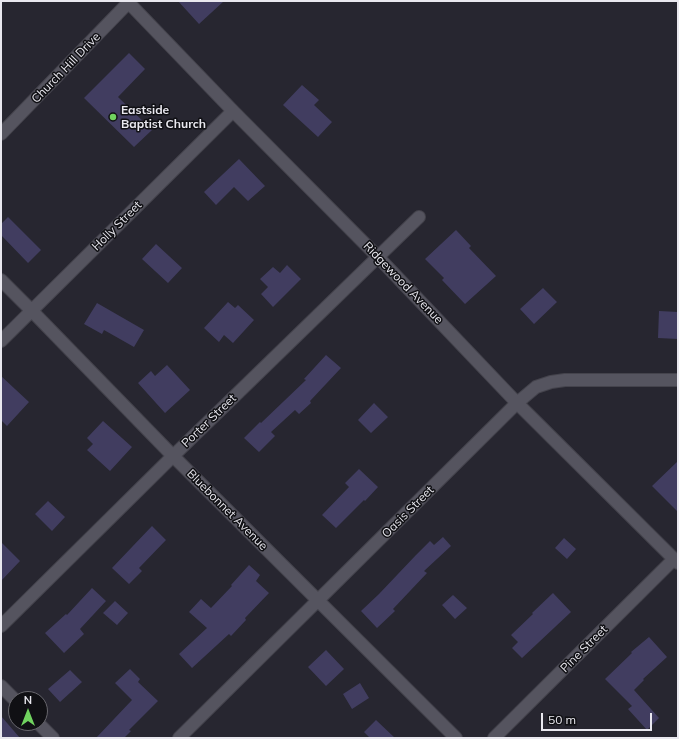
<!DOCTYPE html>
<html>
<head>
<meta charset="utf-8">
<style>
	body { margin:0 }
	#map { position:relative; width:679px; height:739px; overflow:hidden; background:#272630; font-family:Mulish,sans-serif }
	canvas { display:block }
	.frame { position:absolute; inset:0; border:2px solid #e9e8ef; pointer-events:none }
	.north { position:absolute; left:8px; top:691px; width:40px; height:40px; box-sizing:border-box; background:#101014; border:1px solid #67666c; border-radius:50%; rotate:0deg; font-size:11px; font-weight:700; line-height:16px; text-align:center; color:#e9e8ef }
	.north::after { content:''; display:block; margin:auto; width:14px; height:18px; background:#70d35f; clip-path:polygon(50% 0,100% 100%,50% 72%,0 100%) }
	.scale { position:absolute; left:541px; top:713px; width:111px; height:18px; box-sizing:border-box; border:2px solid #e9e8ef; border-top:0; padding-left:5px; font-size:12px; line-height:14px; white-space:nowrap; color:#e9e8ef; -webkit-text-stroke:3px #101014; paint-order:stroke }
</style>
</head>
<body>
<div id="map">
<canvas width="679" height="739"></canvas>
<div class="frame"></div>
<div class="north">N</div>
<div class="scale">50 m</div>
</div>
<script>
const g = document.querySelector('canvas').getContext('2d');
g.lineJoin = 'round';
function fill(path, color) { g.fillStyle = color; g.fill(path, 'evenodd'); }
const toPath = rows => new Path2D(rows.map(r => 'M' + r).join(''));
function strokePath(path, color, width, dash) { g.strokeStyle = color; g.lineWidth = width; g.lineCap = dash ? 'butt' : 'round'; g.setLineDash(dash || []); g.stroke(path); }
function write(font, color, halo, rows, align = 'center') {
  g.font = font + ' Mulish,sans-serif'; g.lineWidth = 3; g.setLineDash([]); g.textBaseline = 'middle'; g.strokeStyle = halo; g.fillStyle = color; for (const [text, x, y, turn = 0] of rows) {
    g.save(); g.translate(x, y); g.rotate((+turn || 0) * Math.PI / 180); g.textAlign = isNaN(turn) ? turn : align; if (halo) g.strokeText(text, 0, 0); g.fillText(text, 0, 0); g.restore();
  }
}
fill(toPath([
	[178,1,224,1,199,24],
	[129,53,145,69,118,97,152,130,134,147,84,98],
	[302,85,319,100,314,105,332,122,318,137,283,105],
	[239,159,265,186,248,201,234,187,216,205,204,192],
	[8,217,41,250,28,263,1,235,1,224],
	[456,230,471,246,469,248,496,276,465,304,442,280,444,278,425,259],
	[156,244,182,268,168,283,142,259],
	[287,265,301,279,273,307,261,294,268,287,260,279,273,267,280,273],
	[543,288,557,302,534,324,520,309],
	[228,302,235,308,238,305,254,320,233,343,224,335,219,342,204,328],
	[97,303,144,330,134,347,104,330,102,334,84,324],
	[659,311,678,312,678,339,658,338],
	[326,355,341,368,310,401,311,403,299,414,295,410,271,432,275,436,259,452,244,438,260,422,261,423,306,380,304,379],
	[167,365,190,390,165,413,138,383,151,371,155,376],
	[1,376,29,402,7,426,1,420],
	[374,403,388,417,371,433,358,420],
	[103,421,132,447,110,471,87,450,93,444,87,438],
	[678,461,678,512,652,486],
	[359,469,378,487,365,501,364,500,336,528,322,515,349,487,345,483],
	[48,501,65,517,52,531,35,514],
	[152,526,166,540,139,568,142,571,129,584,112,568],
	[443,537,451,546,424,571,427,573,393,609,395,611,377,628,361,611,379,594,416,555,430,541,434,545],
	[564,538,576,549,567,559,555,548],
	[1,542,20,561,1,581],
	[249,565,260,575,256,581,269,593,245,618,246,620,231,636,229,634,192,668,179,654,207,628,189,612,201,599,211,608,232,586,231,585],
	[92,588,106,601,80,629,84,634,64,653,45,633,66,614,67,615],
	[553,593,571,612,522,658,512,648,518,642,511,635,533,614,532,613],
	[453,595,467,608,455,619,442,605],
	[115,601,128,613,117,625,103,613],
	[649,637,667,657,643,679,644,680,634,690,659,718,647,730,628,709,632,706,605,679,632,653,631,652],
	[326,650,344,669,326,686,308,667],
	[130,669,140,679,138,682,158,701,129,730,131,731,124,738,96,738,132,700,115,683],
	[70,670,82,682,60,702,48,689],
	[360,683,369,698,352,709,343,694],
	[1,716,20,738,1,738],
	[376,720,395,738,370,738,364,732]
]), '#413d60');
const minor = toPath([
	[129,3,233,111,378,257,517,403,678,563],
	[1,134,130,1],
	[1,280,32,311,173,456,456,738],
	[1,341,233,111],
	[1,626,173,456,419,217],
	[1,686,16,701],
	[38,723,53,738],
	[179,738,517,403,536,387,551,382,565,380,678,380],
	[494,738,674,559]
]);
strokePath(minor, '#44434c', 14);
strokePath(minor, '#55545f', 12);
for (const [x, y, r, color] of [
	[113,117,4,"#70d35f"]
]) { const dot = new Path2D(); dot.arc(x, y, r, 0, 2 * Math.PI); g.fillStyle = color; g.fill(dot); strokePath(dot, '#101014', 1.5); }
write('12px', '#e9e8ef', '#101014', [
	["Church Hill Drive",66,68,-46],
	["Holly Street",117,226,-45],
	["Ridgewood Avenue",403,283,46],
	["Porter Street",209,421,-44],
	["Bluebonnet Avenue",227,510,45],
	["Oasis Street",408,512,-45],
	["Pine Street",584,649,-45]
]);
write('bold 12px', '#e9e8ef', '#101014', [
	["Eastside",121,110],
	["Baptist Church",121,124]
], 'left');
</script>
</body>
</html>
